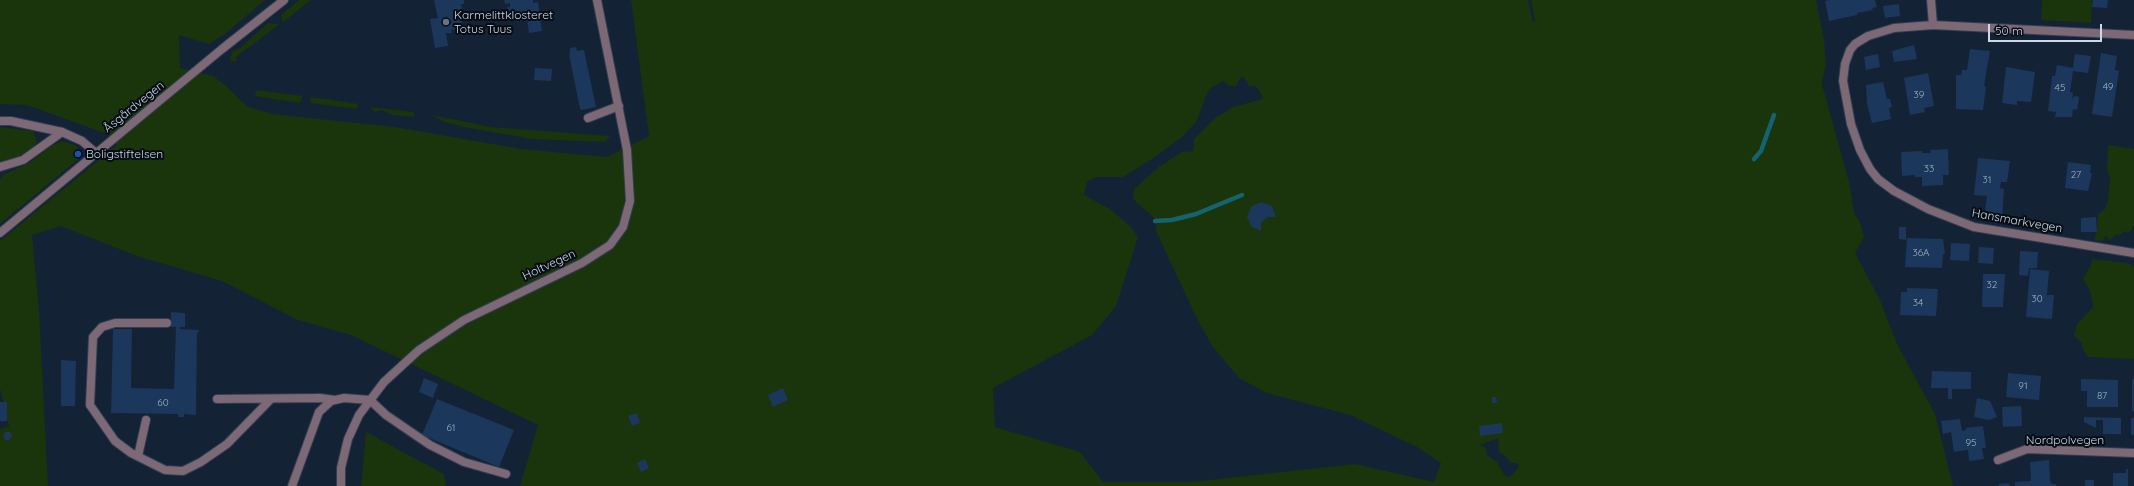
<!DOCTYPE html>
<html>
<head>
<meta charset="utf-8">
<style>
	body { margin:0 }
	#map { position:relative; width:2134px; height:486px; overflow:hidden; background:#142236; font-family:Quicksand,sans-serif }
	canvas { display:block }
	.scale { position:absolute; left:1988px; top:24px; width:114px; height:18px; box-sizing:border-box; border:2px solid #ced8e5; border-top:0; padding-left:5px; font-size:12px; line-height:14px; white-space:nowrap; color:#ced8e5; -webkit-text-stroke:3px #060c14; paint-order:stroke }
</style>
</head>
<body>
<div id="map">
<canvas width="2134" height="486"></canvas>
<div class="scale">50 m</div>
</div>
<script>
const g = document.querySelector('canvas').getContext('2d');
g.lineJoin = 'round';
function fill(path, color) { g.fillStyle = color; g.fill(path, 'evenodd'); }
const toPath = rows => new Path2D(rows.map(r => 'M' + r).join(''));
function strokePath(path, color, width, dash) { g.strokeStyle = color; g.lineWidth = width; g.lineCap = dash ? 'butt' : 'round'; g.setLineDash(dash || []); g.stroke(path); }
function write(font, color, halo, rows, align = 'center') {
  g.font = font + ' Quicksand,sans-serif'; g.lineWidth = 4; g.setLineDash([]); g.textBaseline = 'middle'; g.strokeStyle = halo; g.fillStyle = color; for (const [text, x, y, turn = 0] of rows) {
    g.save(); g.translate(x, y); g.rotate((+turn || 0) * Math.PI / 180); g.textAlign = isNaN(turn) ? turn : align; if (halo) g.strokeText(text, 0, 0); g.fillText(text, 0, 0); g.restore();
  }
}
fill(toPath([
	[0,0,265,0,226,33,209,44,179,35,180,68,213,76,225,85,248,107,273,114,395,127,522,149,607,157,649,136,631,0,1528,0,1533,22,1535,22,1531,0,1816,0,1824,40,1826,62,1822,84,1850,186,1854,213,1860,222,1864,237,1855,253,1879,298,1898,346,1935,414,1953,486,520,486,538,425,351,335,298,320,222,281,137,256,61,226,32,235,39,309,48,486,0,486,0,429,9,426,0,389,0,241,117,145,107,134,27,105,0,104],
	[1244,77,1249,86,1255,86,1259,90,1263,99,1233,107,1214,119,1194,139,1193,151,1182,152,1160,166,1134,189,1133,199,1155,219,1156,231,1198,321,1213,347,1239,378,1267,393,1350,415,1417,447,1441,463,1434,482,1355,464,1191,482,1103,482,1080,452,995,427,993,388,1092,335,1116,306,1138,237,1130,226,1110,209,1084,195,1087,182,1097,177,1123,177,1152,159,1182,137,1196,122,1209,89,1223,81,1229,86,1237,86,1240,78],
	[1498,438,1499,452,1504,455,1511,463,1517,463,1519,467,1509,477,1505,476,1497,462,1487,455,1486,448,1480,445],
	[299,0,311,0,282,23,281,15],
	[2042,0,2092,0,2091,23,2041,20],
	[268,23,280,24,236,57,237,61,231,61,230,58,233,51,240,48],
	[256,90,303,96,300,103,255,96],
	[310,97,347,102,358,104,357,109,311,103],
	[370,107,414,112,414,117,393,115,381,110,374,112],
	[431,115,491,127,610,136,605,142,532,139,464,127,445,122],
	[0,127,33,131,37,141,34,147,25,154,4,164,0,163],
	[62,141,75,145,79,149,82,156,0,224,0,180,3,175,29,163,51,146],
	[2108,145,2134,149,2134,226,2132,227,2132,230,2128,233,2125,231,2119,235,2116,234,2110,240,2105,236,2103,241,2094,240,2097,231,2098,214,2105,209,2108,202,2110,176,2107,171],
	[2092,259,2128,263,2134,267,2134,359,2088,357,2082,348,2082,343,2074,335,2077,324,2093,307,2091,293,2083,278,2091,265],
	[366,432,444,474,446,486,361,486]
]), '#1a340c');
strokePath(toPath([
	[1754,159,1761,151,1774,115],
	[1155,221,1172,220,1196,214,1242,195]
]), '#15636e', 4.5);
fill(toPath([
	[434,0,464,0,464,4,461,4,463,11,458,12,458,15,461,15,463,28,451,30,452,33,446,33,448,46,435,48,430,19,438,18],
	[504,0,533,0,533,3,538,2,542,31,529,33,527,20,521,21,521,19,510,20,507,7,510,7,510,3,505,4],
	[1830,0,1875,0,1877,7,1872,8,1873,10,1857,13,1857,15,1829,21,1825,1],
	[2093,0,2108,0,2107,8,2092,7],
	[1899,4,1900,16,1885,18,1883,6],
	[1914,45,1917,59,1894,62,1892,51],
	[576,47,577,51,584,50,596,107,582,110,580,109,569,54,570,53,570,48],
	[1970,49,1990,51,1984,86,1986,87,1983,110,1956,109,1956,75,1961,75,1962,70,1967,70],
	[2101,53,2117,56,2115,70,2119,71,2112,117,2092,114],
	[1878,54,1880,67,1866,70,1864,57],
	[2075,54,2091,56,2088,73,2073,71,2070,92,2073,93,2072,100,2074,96,2079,97,2077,110,2073,109,2072,117,2055,117,2056,112,2048,111,2052,76,2055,76,2057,65,2073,68],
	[2006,67,2035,72,2031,102,2017,101,2017,105,2002,103],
	[535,68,552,69,551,81,534,80],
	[1928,73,1934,106,1924,108,1925,112,1910,115,1904,78],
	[1883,82,1887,99,1890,99,1892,107,1889,108,1891,119,1872,123,1867,104,1866,85],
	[1948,149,1949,175,1943,175,1943,185,1922,186,1922,177,1915,177,1915,175,1902,176,1901,152,1922,151,1922,153,1931,153,1930,150],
	[1978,158,2010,161,2007,182,2001,182,2000,188,2004,189,2002,221,1984,219,1987,196,1974,195],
	[2068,162,2091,165,2090,173,2092,173,2088,191,2065,188],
	[1261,202,1272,206,1276,217,1267,217,1261,223,1261,231,1252,227,1247,217,1251,207],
	[2096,217,2097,232,2081,232,2081,218],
	[1899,227,1906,227,1906,240,1899,239],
	[1907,238,1943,239,1945,254,1943,254,1942,268,1905,267],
	[1951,243,1970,244,1969,261,1950,260],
	[1979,247,1994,248,1993,264,1978,263],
	[2020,251,2038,252,2037,268,2029,268,2028,276,2019,275],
	[2030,269,2049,271,2047,295,2054,295,2052,319,2026,317],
	[1983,274,2005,274,2003,307,1982,307],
	[1907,288,1938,289,1936,316,1900,315,1901,292,1907,292],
	[171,312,185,313,185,327,180,327,180,329,199,330,197,334,196,415,184,414,184,417,178,417,178,414,111,413,113,329,132,329,131,388,174,389,176,327,171,327],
	[61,360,76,361,75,406,61,406],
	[1932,371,1971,372,1971,389,1952,389,1952,399,1948,399,1948,388,1931,388],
	[2008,373,2041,376,2039,400,2006,397],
	[424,378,438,384,433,398,419,392],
	[2081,379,2118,380,2118,407,2087,407,2087,391,2081,391],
	[2132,379,2134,379,2134,411,2132,411],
	[783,388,788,400,773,407,768,395],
	[1492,397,1496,397,1497,403,1492,403],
	[1977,398,1990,401,1997,417,1989,420,1974,417],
	[437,399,514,430,499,467,422,435],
	[0,402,7,402,7,421,0,421],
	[2021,406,2022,426,2003,427,2002,407],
	[637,413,640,423,632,426,628,416],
	[2084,417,2121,418,2121,434,2103,434,2103,420,2096,420,2096,428,2084,422],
	[2131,418,2134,418,2134,435,2131,435],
	[1960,419,1962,431,1966,430,1966,428,1983,426,1986,448,1982,448,1984,459,1969,461,1968,450,1954,452,1951,432,1943,434,1941,421],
	[1502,423,1503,433,1480,436,1479,426],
	[6,432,10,432,12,436,9,440,5,440,3,435],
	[645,459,649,468,641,472,637,463],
	[2049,460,2050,480,2052,484,2056,484,2056,486,2015,486,2015,482,2031,481,2030,462],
	[2126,469,2128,469,2128,486,2113,486,2113,473,2126,473],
	[2085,480,2094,480,2094,486,2085,486],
	[2009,483,2010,486,1999,486,1998,484]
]), '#1b375b');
const service = toPath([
	[588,118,619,106],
	[0,121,11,121,62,132,82,141,96,153],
	[0,167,23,160,62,132],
	[167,323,115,323,102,327,93,337,90,405,115,441,131,453,165,470,183,471,201,462,227,444,271,399],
	[217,399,320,398,335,400],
	[138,456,146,420],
	[292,486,319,412,331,401,344,398,370,400,386,415,430,445,464,462,506,474]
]);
const minor = toPath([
	[1931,0,1933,25],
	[2134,35,1933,25,1894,28,1868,36,1855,44,1850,50,1845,64,1843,81,1851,124,1860,150,1870,169,1878,179,1894,191,1928,209,1974,227,2134,253],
	[0,233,222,49,284,0],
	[1998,460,2027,449,2134,453],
	[341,486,341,468,348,439,359,415,384,382,419,350,464,320,582,263,610,245,623,227,630,201,627,150,597,0]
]);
strokePath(service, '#323f52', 10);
strokePath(minor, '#323f52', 10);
strokePath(service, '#7d6875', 8);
strokePath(minor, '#7d6875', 8);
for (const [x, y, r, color] of [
	[446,22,4,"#6b7280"],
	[78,154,4,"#1a4fb4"]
]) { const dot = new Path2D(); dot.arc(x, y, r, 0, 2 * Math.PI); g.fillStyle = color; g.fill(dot); strokePath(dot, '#060c14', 1.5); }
write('10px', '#a1b0c2', null, [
	["49",2108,87],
	["45",2060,88],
	["39",1919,95],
	["33",1929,169],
	["27",2076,175],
	["31",1987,180],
	["36A",1921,253],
	["32",1992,285],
	["30",2037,299],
	["34",1918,303],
	["91",2023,386],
	["87",2102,396],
	["60",163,403],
	["61",451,428],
	["95",1971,443]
]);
write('12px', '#ced8e5', '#060c14', [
	["Karmelittklosteret",454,15],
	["Totus Tuus",454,29],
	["Boligstiftelsen",86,154]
], 'left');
write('12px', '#ced8e5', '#060c14', [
	["Åsgårdvegen",134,107,-39],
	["Hansmarkvegen",2017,221,10],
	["Holtvegen",549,265,-25],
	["Nordpolvegen",2065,440]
]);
</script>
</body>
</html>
